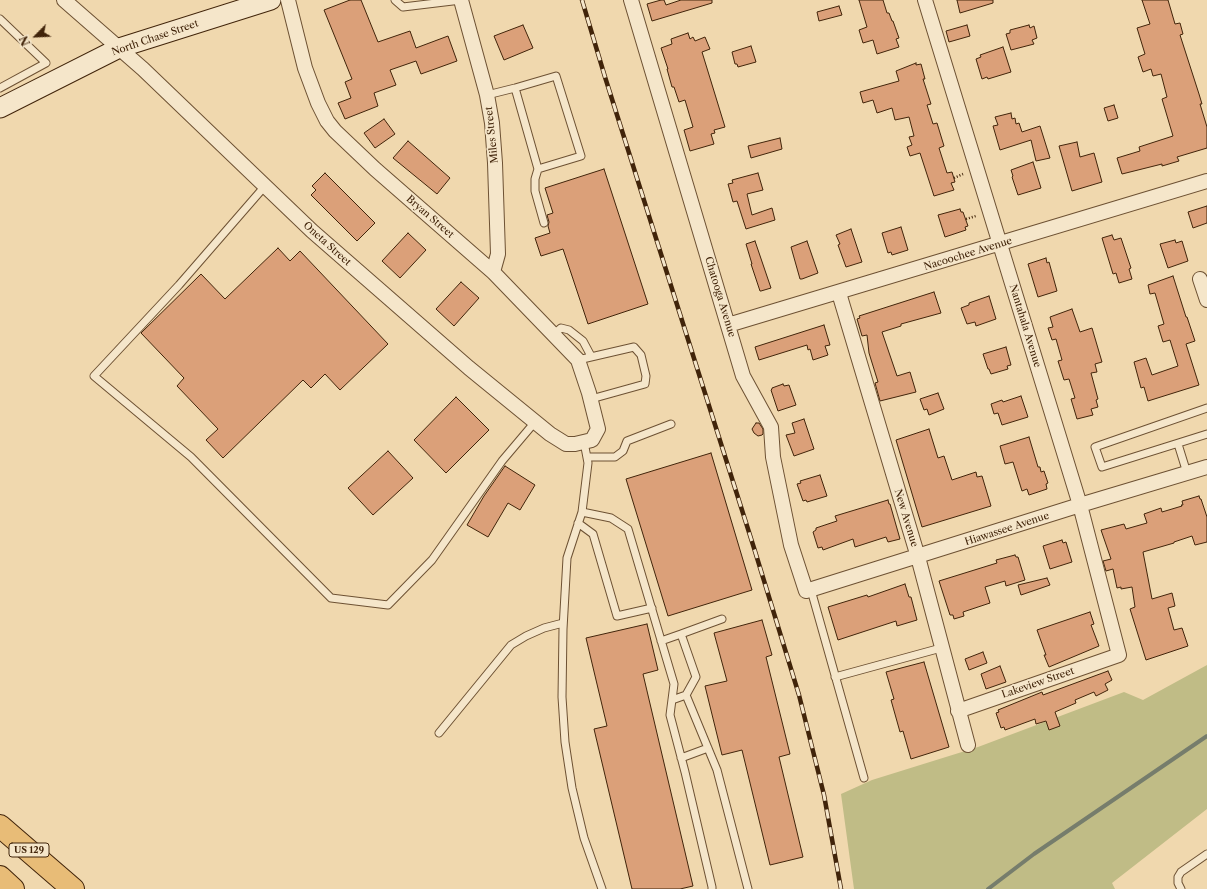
<!DOCTYPE html>
<html>
<head>
<meta charset="utf-8">
<style>
	body { margin:0 }
	#map { position:relative; width:1207px; height:889px; overflow:hidden; background:#f0d8ae; font-family:"Libre Caslon Text",serif }
	canvas { display:block }
	.north { position:absolute; left:16px; top:16px; width:40px; height:40px; -webkit-text-stroke:3px #f5e6ca; paint-order:stroke; rotate:246deg; font-size:11px; font-weight:700; line-height:16px; text-align:center; color:#41240a }
	.north::after { content:''; display:block; margin:auto; width:14px; height:18px; background:#41240a; clip-path:polygon(50% 0,100% 100%,50% 72%,0 100%) }
</style>
</head>
<body>
<div id="map">
<canvas width="1207" height="889"></canvas>
<div class="north">N</div>
</div>
<script>
const g = document.querySelector('canvas').getContext('2d');
g.lineJoin = 'round';
function fill(path, color) { g.fillStyle = color; g.fill(path, 'evenodd'); }
const toPath = rows => new Path2D(rows.map(r => 'M' + r).join(''));
function strokePath(path, color, width, dash) { g.strokeStyle = color; g.lineWidth = width; g.lineCap = dash ? 'butt' : 'round'; g.setLineDash(dash || []); g.stroke(path); }
function write(font, color, halo, rows, align = 'center') {
  g.font = font + ' "Libre Caslon Text",serif'; g.lineWidth = 3.5; g.setLineDash([]); g.textBaseline = 'middle'; g.strokeStyle = halo; g.fillStyle = color; for (const [text, x, y, turn = 0] of rows) {
    g.save(); g.translate(x, y); g.rotate((+turn || 0) * Math.PI / 180); g.textAlign = isNaN(turn) ? turn : align; if (halo) g.strokeText(text, 0, 0); g.fillText(text, 0, 0); g.restore();
  }
}
fill(toPath([
	[1207,665,1207,809,1112,883,1115,889,854,889,841,794,872,780,978,747,1124,692,1143,700]
]), '#c0bc86');
strokePath(toPath([
	[988,889,1034,854,1207,736]
]), '#767d6c', 4);
const building = toPath([
	[350,0,361,0,378,42,410,31,416,48,448,36,457,61,421,74,416,61,390,70,396,85,374,93,378,106,345,119,338,103,351,98,345,82,352,79,324,10,350,0],
	[661,0,664,0,666,5,681,0,712,0,712,3,652,21,647,4,661,0],
	[859,0,883,0,887,13,889,13,892,21,893,21,899,38,896,39,899,47,877,54,873,40,863,43,859,30,867,27,859,0],
	[957,0,993,0,993,3,960,13,957,0],
	[1142,0,1168,0,1175,24,1180,23,1183,34,1180,35,1199,94,1202,104,1200,104,1207,127,1207,148,1177,157,1179,161,1162,166,1162,164,1122,174,1117,158,1140,151,1139,147,1173,136,1162,99,1167,97,1161,74,1153,76,1151,69,1143,72,1138,57,1145,54,1137,28,1150,24,1142,0],
	[839,6,842,15,819,21,817,12,839,6],
	[523,25,533,48,504,60,494,36,523,25],
	[967,25,970,36,949,42,946,31,967,25],
	[1029,25,1030,28,1034,26,1037,38,1032,40,1034,44,1011,50,1006,34,1010,33,1010,30,1029,25],
	[688,33,690,39,693,37,695,41,705,37,710,49,702,52,725,127,714,130,715,133,711,134,714,144,690,151,684,130,693,127,685,100,679,102,674,87,672,87,667,69,668,69,661,48,672,44,671,39,688,33],
	[751,46,756,62,738,67,737,64,735,64,732,52,751,46],
	[1003,47,1011,72,988,79,987,77,982,79,976,59,981,57,980,55,1003,47],
	[916,63,916,65,921,64,925,79,923,79,931,104,927,105,933,124,937,123,944,146,939,148,947,173,952,172,955,182,951,183,954,190,934,196,920,153,910,156,907,147,912,145,909,137,914,136,909,117,895,120,892,108,877,113,873,100,863,103,860,92,899,81,896,71,916,63],
	[1114,105,1118,118,1108,121,1104,108,1114,105],
	[1011,113,1012,119,1015,118,1016,124,1019,123,1022,132,1040,126,1050,158,1036,161,1031,140,1000,150,993,126,998,125,995,117,1011,113],
	[384,119,395,134,375,148,364,133,384,119],
	[780,138,782,149,751,158,748,146,780,138],
	[408,141,450,178,437,194,393,158,408,141],
	[1077,142,1080,157,1094,153,1102,182,1072,191,1059,146,1077,142],
	[1033,162,1041,188,1018,195,1012,177,1013,176,1011,170,1033,162],
	[604,169,648,304,588,324,563,249,541,256,535,238,550,233,548,226,549,222,547,215,553,213,545,188,604,169],
	[325,173,375,223,357,241,311,195,316,190,312,186,325,173],
	[758,173,763,190,747,194,752,215,772,208,775,220,746,229,737,201,733,202,728,184,733,183,732,180,758,173],
	[1207,206,1207,223,1193,228,1188,212,1207,206],
	[960,209,961,212,963,212,968,226,965,227,966,230,945,237,938,215,960,209],
	[901,227,908,250,892,255,891,252,888,253,882,233,901,227],
	[851,229,862,262,846,267,838,245,840,244,836,235,851,229],
	[408,233,426,250,400,278,382,261,408,233],
	[1112,235,1114,240,1121,238,1131,268,1129,269,1132,279,1119,283,1116,273,1113,274,1102,238,1112,235],
	[1175,240,1176,243,1182,241,1188,261,1168,268,1160,244,1175,240],
	[755,241,771,288,761,291,760,291,751,264,752,264,746,244,755,241],
	[807,241,818,273,802,279,800,279,791,247,807,241],
	[278,248,290,261,300,251,388,344,340,390,325,374,311,388,303,380,223,458,206,440,218,429,177,386,184,378,141,333,201,274,225,299,278,248],
	[1046,258,1047,263,1049,262,1057,291,1038,297,1028,264,1046,258],
	[1173,276,1186,317,1187,317,1195,341,1186,344,1199,385,1148,401,1144,387,1141,388,1134,362,1146,358,1152,375,1178,366,1170,340,1163,342,1158,326,1164,324,1155,293,1150,294,1148,285,1173,276],
	[461,282,479,298,454,326,436,309,461,282],
	[934,292,941,313,901,324,901,326,882,332,897,376,910,372,916,392,880,401,875,383,878,382,869,353,867,335,862,336,857,319,860,318,859,316,934,292],
	[989,296,996,319,976,326,975,322,967,324,961,308,969,305,969,303,989,296],
	[1072,309,1080,332,1092,328,1102,362,1095,364,1097,372,1091,373,1098,399,1096,400,1098,407,1091,409,1093,415,1077,419,1071,399,1075,398,1069,379,1064,380,1058,361,1062,360,1056,339,1052,340,1048,328,1053,327,1050,317,1072,309],
	[824,325,830,345,825,346,828,355,813,360,810,349,808,350,807,345,759,360,755,347,824,325],
	[1006,347,1011,365,1007,366,1008,369,991,374,989,369,988,369,983,354,1006,347],
	[783,384,784,386,789,385,796,405,778,411,771,390,772,389,772,388,783,384],
	[938,393,944,409,929,415,927,409,924,410,920,399,938,393],
	[1021,396,1028,417,1002,425,998,413,994,414,991,404,1002,400,1003,402,1021,396],
	[456,397,489,430,446,473,414,440,456,397],
	[804,419,814,449,794,456,786,435,795,433,792,423,804,419],
	[756,423,759,423,763,429,763,434,762,435,758,436,754,433,752,429,756,423],
	[929,429,938,458,944,456,952,480,976,472,977,477,982,476,991,506,922,527,896,440,929,429],
	[1029,437,1038,467,1040,467,1041,472,1044,471,1048,483,1046,484,1047,489,1029,495,1027,489,1022,491,1013,462,1005,464,1000,446,1029,437],
	[388,451,413,478,373,515,348,488,388,451],
	[711,453,752,590,668,616,626,479,711,453],
	[505,466,535,485,520,510,508,503,488,537,467,525,484,496,505,466],
	[820,475,827,496,807,502,806,500,803,501,797,484,801,483,800,481,820,475],
	[1199,496,1200,499,1201,499,1207,517,1207,542,1195,545,1192,536,1174,542,1174,543,1143,552,1152,599,1172,593,1175,606,1168,608,1174,630,1182,628,1188,646,1146,660,1130,609,1135,607,1132,587,1121,589,1121,587,1117,588,1113,569,1106,571,1103,561,1111,559,1101,530,1124,524,1126,529,1147,523,1144,514,1161,508,1162,512,1182,506,1181,505,1183,505,1182,501,1199,496],
	[888,500,889,504,890,504,900,539,888,542,886,537,855,547,853,539,823,550,822,547,818,548,813,532,816,530,816,528,837,521,835,516,888,500],
	[1062,540,1063,543,1066,542,1072,562,1050,569,1043,546,1062,540],
	[1015,555,1016,557,1018,557,1025,580,1006,586,1005,581,985,587,990,603,963,612,964,616,954,619,953,615,950,615,939,581,997,563,996,560,1015,555],
	[1047,578,1050,585,1021,595,1018,585,1047,578],
	[905,584,909,597,911,597,917,620,897,626,896,621,838,640,828,607,867,595,868,597,905,584],
	[1090,612,1094,624,1091,625,1099,646,1049,667,1044,655,1046,655,1037,630,1090,612],
	[762,620,772,655,766,657,790,754,779,757,803,857,770,865,742,750,722,755,705,686,727,681,714,633,762,620],
	[647,624,658,670,643,674,693,886,680,889,632,889,594,729,607,726,586,638,647,624],
	[983,652,987,663,969,670,965,659,983,652],
	[924,662,949,747,911,759,903,731,900,732,891,700,894,699,886,672,924,662],
	[1000,666,1006,682,986,689,981,674,1000,666],
	[1108,671,1112,680,1105,684,1108,690,1096,696,1094,692,1075,700,1076,703,1055,712,1060,726,1049,730,1046,721,1036,724,1035,719,1005,730,1004,727,1001,728,996,713,999,712,998,710,1042,692,1043,695,1108,671]
]);
fill(building, '#dba079');
strokePath(building, '#41240a', 1);
const lane = toPath([
	[395,0,403,7,461,0],
	[0,19,46,63,0,88],
	[515,88,538,169,535,179,535,191,544,223],
	[487,95,515,88,556,76,581,156,538,169],
	[265,186,179,285,94,376,191,457,331,598,388,605,432,560,502,461,535,422],
	[554,334,561,328,569,330,583,341,591,356],
	[578,360,634,347,641,355,646,376,645,384,591,399],
	[1207,408,1095,447,1102,467,1207,434],
	[584,442,588,463,582,512,567,558,563,629,562,697,565,742,572,788,584,838,602,889],
	[1178,444,1187,473],
	[587,457,615,457,623,451,627,441,671,424],
	[582,512,611,518,628,529,674,684,670,715,685,772,712,887,712,889],
	[578,523,593,534,617,616,652,608],
	[811,590,864,778],
	[681,634,722,619],
	[661,641,681,634,696,677,686,695],
	[835,677,941,648],
	[672,700,686,695,717,770,748,889],
	[439,733,511,645,526,636,544,628,563,623],
	[681,758,708,748],
	[1181,889,1178,883,1178,877,1181,872,1207,854]
]);
const street = toPath([
	[64,0,143,69,312,231,469,368,550,434,566,444,575,444,592,440,598,429,589,393,578,360,493,272,375,169,335,131,327,121,318,103,305,68,288,0],
	[461,0,487,95,492,123,495,163,498,254,493,272],
	[631,0,743,376,771,427,773,457,791,545,806,591,1080,505,1207,467],
	[925,0,1080,505,1119,655,958,711],
	[1200,279,1207,300],
	[839,293,918,557,968,745],
	[728,325,1207,181]
]);
const secondary = toPath([
	[0,108,119,48,271,0]
]);
const highway = toPath([
	[0,826,73,889],
	[0,877,13,889]
]);
strokePath(lane, '#6d5133', 9);
strokePath(street, '#6d5133', 16);
strokePath(secondary, '#41240a', 21);
strokePath(highway, '#41240a', 24);
strokePath(toPath([
	[954,178,963,174],
	[966,219,976,216]
]), '#41240a', 2.5, [1, 2]);
strokePath(lane, '#f5e6ca', 7);
strokePath(street, '#f5e6ca', 14);
strokePath(secondary, '#f5e6ca', 19);
strokePath(highway, '#e8bc77', 22);
const rail = toPath([
	[582,0,605,77,754,548,799,695,824,795,841,889]
]);
strokePath(rail, '#41240a', 4.5);
strokePath(rail, '#f5e6ca', 3, [9]);
for (const [x, y, w] of [
	[29,850,40]
]) { const box = new Path2D(); box.roundRect(x - w / 2, y - 7, w, 14, 3); g.fillStyle = '#f5e6ca'; g.fill(box); strokePath(box, '#41240a', 1); }
write('bold 9px', '#41240a', null, [
	["US 129",29,850]
]);
write('10px', '#41240a', '#f5e6ca', [
	["North Chase Street",155,38,-19],
	["Miles Street",492,135,-96],
	["Bryan Street",430,217,41],
	["Oneta Street",327,244,42],
	["Nacoochee Avenue",968,254,-17],
	["Chatooga Avenue",720,297,73],
	["Nantahala Avenue",1025,326,73],
	["New Avenue",906,518,73],
	["Hiawassee Avenue",1007,529,-18],
	["Lakeview Street",1038,683,-19]
]);
</script>
</body>
</html>
